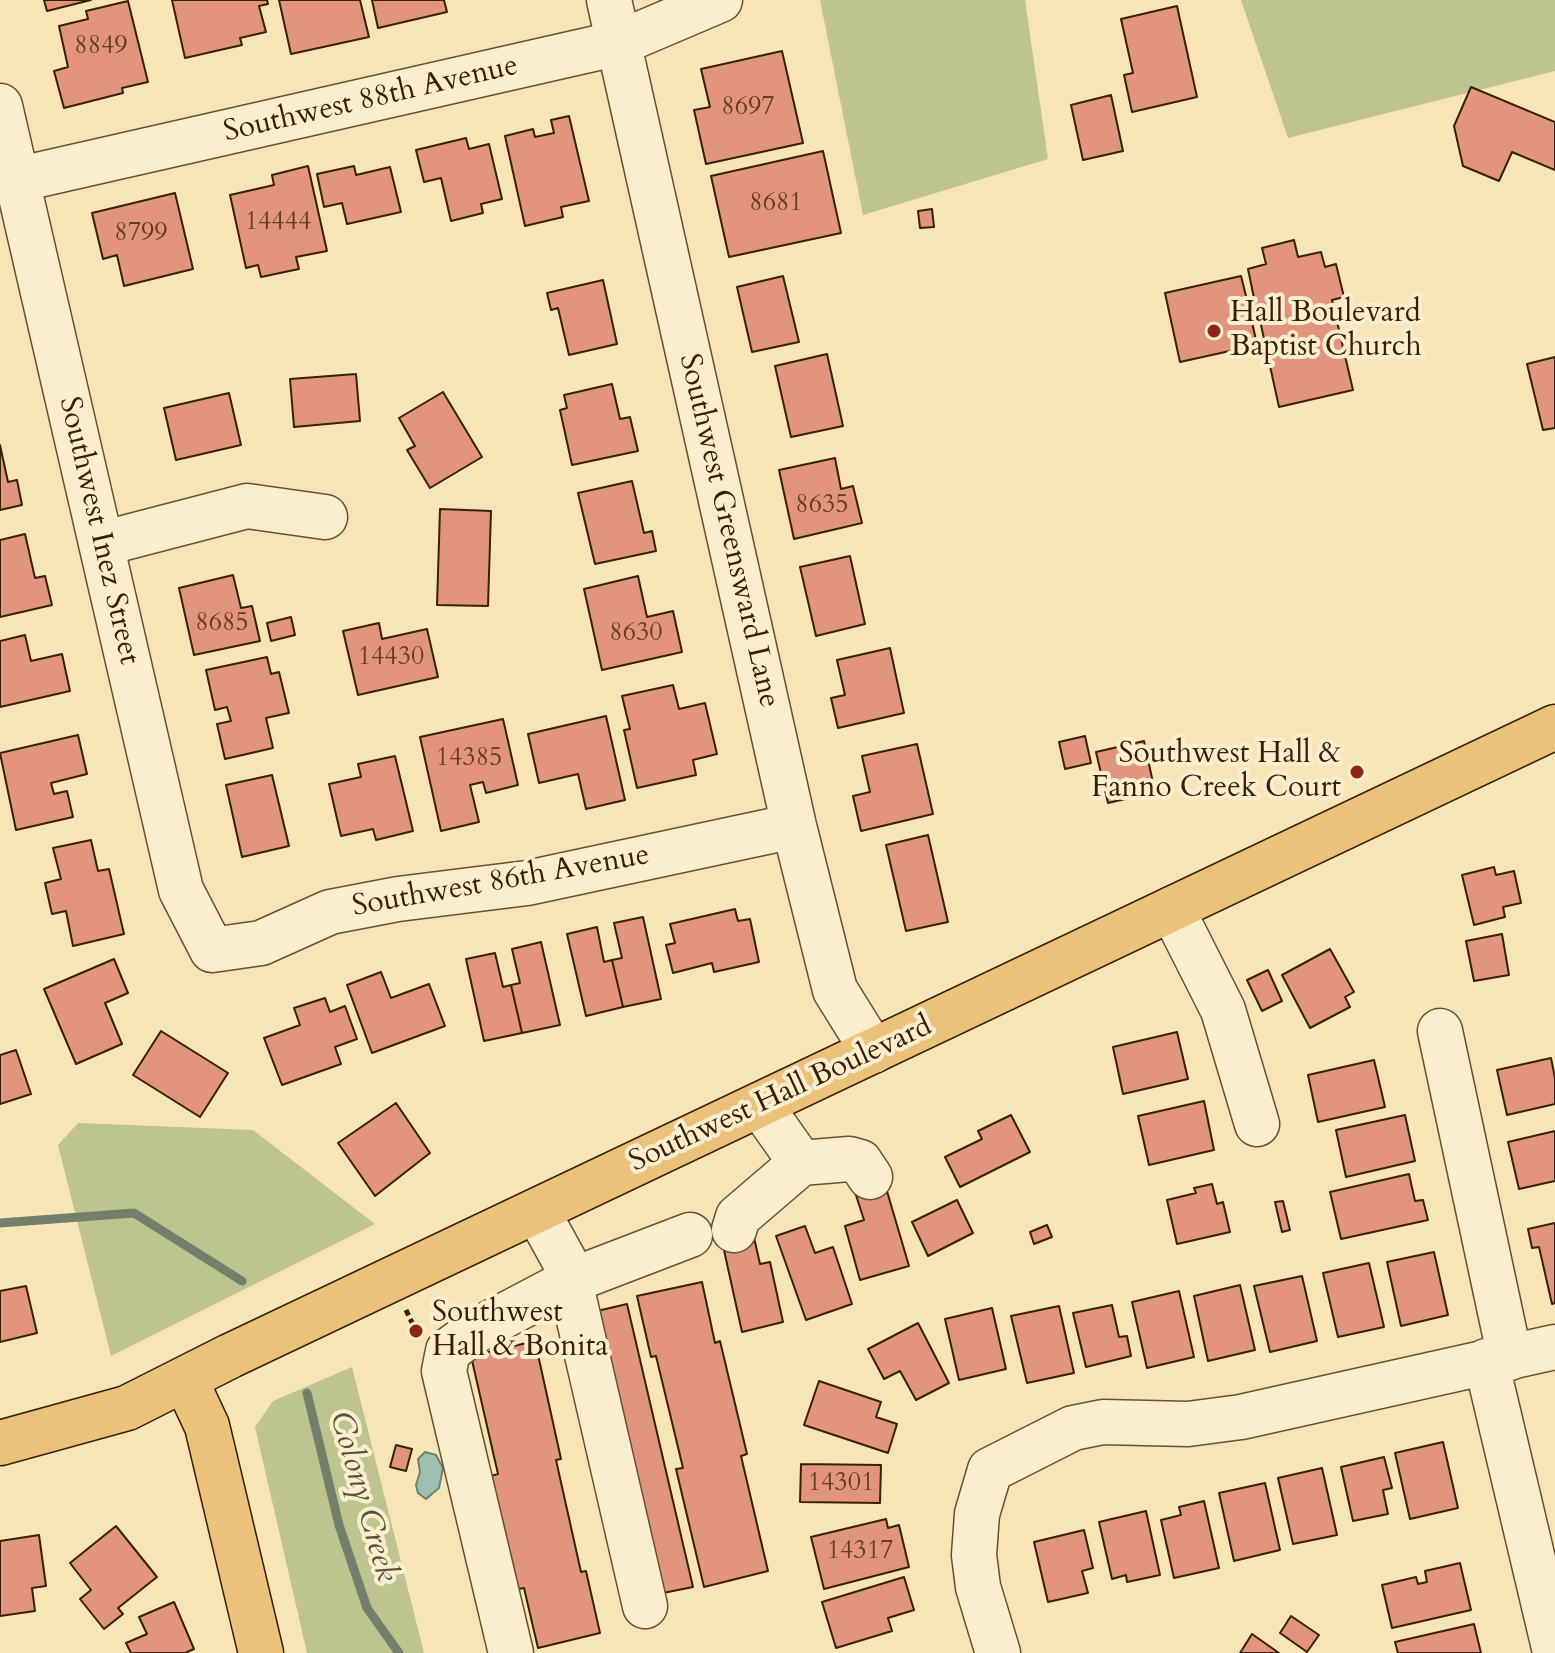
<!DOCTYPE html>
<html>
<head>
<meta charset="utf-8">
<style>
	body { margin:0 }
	canvas { display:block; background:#f8e5b5 }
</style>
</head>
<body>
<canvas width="1555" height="1653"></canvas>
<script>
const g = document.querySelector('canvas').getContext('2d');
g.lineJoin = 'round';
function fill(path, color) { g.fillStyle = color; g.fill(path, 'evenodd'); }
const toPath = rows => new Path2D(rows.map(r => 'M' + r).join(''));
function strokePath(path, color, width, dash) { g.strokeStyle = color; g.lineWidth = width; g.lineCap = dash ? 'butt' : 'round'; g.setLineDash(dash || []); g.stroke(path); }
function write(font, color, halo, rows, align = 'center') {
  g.font = font + ' Cardo,serif'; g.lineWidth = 8; g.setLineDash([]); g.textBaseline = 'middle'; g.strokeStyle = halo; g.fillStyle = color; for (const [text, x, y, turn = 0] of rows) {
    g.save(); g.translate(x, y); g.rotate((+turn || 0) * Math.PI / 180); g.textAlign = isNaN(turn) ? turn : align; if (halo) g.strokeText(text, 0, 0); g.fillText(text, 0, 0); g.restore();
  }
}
fill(toPath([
	[820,0,1025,0,1048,159,863,215],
	[1241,0,1555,0,1555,71,1288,138],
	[78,1123,253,1130,375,1224,111,1356,58,1145],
	[352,1367,424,1653,307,1653,255,1427,273,1401]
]), '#bec48d');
const water = toPath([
	[425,1452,436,1455,443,1468,439,1488,426,1499,418,1493,416,1485,420,1472,418,1459,425,1452]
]);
fill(water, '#9dbfb1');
strokePath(water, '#747f6b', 2);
strokePath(toPath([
	[0,1223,134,1213,242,1281],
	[307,1393,339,1525,367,1608,399,1653]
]), '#747f6b', 9);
const building = toPath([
	[44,0,91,0,47,11,44,0],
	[172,0,267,0,268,4,259,6,266,32,240,38,242,45,185,58,172,0],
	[279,0,360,0,369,37,291,54,279,0],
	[372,0,444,0,447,12,378,28,372,0],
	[128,1,148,82,122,88,123,93,64,108,54,71,68,67,59,26,88,19,86,11,128,1],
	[1177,6,1197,97,1132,112,1124,75,1133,73,1121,19,1177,6],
	[782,51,803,143,706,164,694,110,710,107,701,69,782,51],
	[1471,87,1555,122,1555,170,1512,152,1499,181,1463,166,1454,126,1471,87],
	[1111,95,1123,151,1083,160,1071,105,1111,95],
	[569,116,589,201,561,207,563,217,525,226,505,136,533,129,535,137,554,133,551,120,569,116],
	[466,138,469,149,489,144,502,199,481,204,483,213,451,221,441,178,424,182,416,150,466,138],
	[823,151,841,233,729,257,711,176,823,151],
	[308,166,327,251,296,257,299,269,261,277,258,265,246,268,230,195,274,185,272,175,308,166],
	[354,166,356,175,390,167,401,212,347,224,342,203,324,207,317,174,354,166],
	[175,193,193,269,124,286,117,255,103,259,92,213,175,193],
	[932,209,934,227,920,228,918,211,932,209],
	[1294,240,1298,257,1321,252,1325,267,1336,264,1344,297,1332,300,1353,390,1279,407,1259,316,1251,317,1257,345,1180,362,1165,293,1241,276,1248,304,1255,303,1248,269,1266,264,1262,248,1294,240],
	[783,276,799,342,752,352,737,287,783,276],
	[603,280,617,344,569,355,558,308,551,310,547,293,603,280],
	[827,354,843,426,791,437,775,366,827,354],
	[1555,357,1555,428,1543,430,1527,364,1555,357],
	[356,374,360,421,294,427,290,379,356,374],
	[612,384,620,419,630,417,638,451,572,465,560,410,567,408,564,395,612,384],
	[443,392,482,457,430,488,407,450,415,446,399,418,443,392],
	[229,393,241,445,176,460,164,408,229,393],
	[0,445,8,482,17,480,22,505,0,510,0,445],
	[835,458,841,489,853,486,862,523,794,539,779,470,835,458],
	[632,481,644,533,652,531,656,551,595,564,578,493,632,481],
	[440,509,491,511,488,606,437,605,440,509],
	[25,534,35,578,45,576,52,605,0,617,0,540,25,534],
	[850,556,865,624,816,636,800,567,850,556],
	[233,575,241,608,252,606,260,641,194,655,179,588,233,575],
	[638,576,647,617,673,611,682,652,602,670,584,589,638,576],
	[291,617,295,635,271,641,267,623,291,617],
	[379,623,382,639,427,629,438,677,358,695,343,631,379,623],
	[25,635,31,661,62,654,70,691,0,707,0,641,25,635],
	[890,648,904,713,838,728,831,698,845,695,837,660,890,648],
	[267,657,271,674,279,672,289,713,266,718,273,748,225,759,217,724,231,721,227,707,215,710,206,670,267,657],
	[673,685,679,709,705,703,717,754,693,760,696,775,637,788,624,730,630,729,622,696,673,685],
	[606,716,625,800,586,809,578,774,539,783,528,734,606,716],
	[503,719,518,785,486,793,483,782,470,785,479,822,441,831,420,737,503,719],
	[78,735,87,774,51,783,54,794,67,791,73,817,16,830,0,753,78,735],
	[1085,736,1091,763,1065,769,1059,742,1085,736],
	[1144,741,1155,792,1108,803,1096,752,1144,741],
	[917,744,933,814,861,831,853,796,870,792,862,756,917,744],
	[395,756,413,831,376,840,373,829,341,836,329,784,361,777,358,764,395,756],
	[272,775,289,846,242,857,226,785,272,775],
	[928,835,948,922,906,931,886,845,928,835],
	[91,840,98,871,109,869,124,934,73,946,66,911,52,914,45,883,61,879,53,848,91,840],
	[1494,867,1496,875,1514,871,1521,903,1503,907,1505,917,1474,925,1462,875,1494,867],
	[735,909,738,921,750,919,759,962,714,972,712,963,673,973,666,945,675,943,670,924,735,909],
	[643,917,661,999,623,1007,612,960,622,958,614,923,643,917],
	[597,927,604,962,612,960,623,1007,586,1016,567,934,597,927],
	[1502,934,1509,975,1474,981,1466,941,1502,934],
	[541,942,560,1025,522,1033,511,985,520,983,512,949,541,942],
	[1330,949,1354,992,1345,997,1350,1007,1310,1028,1282,975,1330,949],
	[495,953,503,987,511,985,522,1033,484,1041,466,959,495,953],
	[114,959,128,993,105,1003,122,1044,76,1064,44,989,114,959],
	[1268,970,1282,1001,1262,1011,1247,980,1268,970],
	[381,972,391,998,429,984,445,1026,372,1053,347,985,381,972],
	[325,998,330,1012,345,1006,357,1039,335,1047,341,1064,282,1085,264,1038,300,1025,294,1008,325,998],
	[161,1031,228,1073,200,1117,133,1075,161,1031],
	[1177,1032,1188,1079,1123,1094,1113,1047,1177,1032],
	[16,1050,31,1094,0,1104,0,1055,16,1050],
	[1551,1058,1555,1078,1555,1104,1507,1115,1497,1070,1551,1058],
	[1374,1060,1385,1107,1318,1122,1308,1075,1374,1060],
	[1204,1101,1214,1150,1149,1165,1138,1116,1204,1101],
	[396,1103,430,1153,375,1196,338,1143,396,1103],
	[1011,1115,1030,1152,960,1187,945,1157,982,1139,978,1131,1011,1115],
	[1405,1115,1415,1161,1346,1177,1336,1130,1405,1115],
	[1555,1131,1555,1181,1519,1189,1508,1142,1555,1131],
	[1409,1174,1415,1201,1423,1200,1428,1220,1341,1239,1330,1192,1409,1174],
	[884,1181,909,1266,860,1280,845,1226,864,1220,854,1189,884,1181],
	[1212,1184,1217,1204,1223,1202,1230,1232,1177,1244,1167,1200,1196,1193,1194,1188,1212,1184],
	[957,1200,973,1233,928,1256,912,1222,957,1200],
	[1283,1201,1290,1230,1282,1232,1275,1202,1283,1201],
	[1555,1223,1555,1303,1552,1304,1539,1247,1532,1248,1528,1229,1555,1223],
	[1047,1225,1052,1237,1034,1244,1030,1232,1047,1225],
	[805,1226,815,1253,833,1247,852,1304,806,1320,776,1236,805,1226],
	[753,1233,760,1264,770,1262,783,1322,742,1332,722,1241,753,1233],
	[1434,1252,1448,1315,1401,1326,1387,1262,1434,1252],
	[1369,1263,1384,1327,1338,1337,1323,1273,1369,1263],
	[1302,1276,1317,1341,1270,1352,1254,1286,1302,1276],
	[702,1282,715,1343,720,1341,747,1454,741,1456,768,1571,704,1587,676,1469,683,1468,656,1356,651,1357,637,1296,702,1282],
	[1240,1285,1255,1350,1208,1361,1194,1296,1240,1285],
	[26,1286,37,1333,0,1342,0,1291,26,1286],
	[1179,1291,1194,1357,1147,1368,1132,1302,1179,1291],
	[627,1304,693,1587,663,1593,597,1311,627,1304],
	[1112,1305,1119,1337,1127,1336,1131,1356,1086,1367,1073,1313,1112,1305],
	[1059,1306,1074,1373,1027,1383,1011,1316,1059,1306],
	[992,1308,1006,1369,959,1380,945,1319,992,1308],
	[918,1323,949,1383,916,1400,900,1371,884,1379,868,1349,918,1323],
	[535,1341,561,1459,556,1460,581,1572,586,1571,600,1633,538,1648,524,1588,513,1590,487,1477,498,1474,471,1356,535,1341],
	[819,1381,881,1402,876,1417,897,1424,888,1453,804,1425,819,1381],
	[1443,1442,1458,1508,1410,1519,1395,1453,1443,1442],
	[396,1445,412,1449,406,1471,390,1467,396,1445],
	[1384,1457,1392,1488,1383,1490,1388,1514,1353,1521,1341,1467,1384,1457],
	[801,1464,881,1465,880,1503,800,1502,801,1464],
	[1322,1468,1337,1535,1293,1544,1278,1478,1322,1468],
	[1265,1483,1280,1550,1234,1561,1219,1493,1265,1483],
	[1204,1501,1219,1568,1174,1578,1161,1520,1181,1515,1179,1507,1204,1501],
	[1146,1511,1160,1575,1127,1582,1126,1575,1112,1579,1099,1522,1146,1511],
	[886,1519,888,1528,899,1525,909,1567,824,1589,811,1537,886,1519],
	[116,1526,157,1577,118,1608,123,1614,104,1629,80,1599,91,1590,70,1563,116,1526],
	[1084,1530,1093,1568,1082,1571,1088,1593,1048,1602,1034,1542,1084,1530],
	[39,1535,46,1586,32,1588,35,1611,0,1616,0,1541,39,1535],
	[1460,1563,1471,1610,1392,1628,1382,1585,1416,1577,1418,1584,1427,1582,1425,1571,1460,1563],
	[904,1577,914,1610,888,1618,892,1631,836,1648,822,1602,904,1577],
	[174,1602,194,1649,185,1653,131,1653,126,1643,147,1634,139,1617,174,1602],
	[1291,1616,1319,1635,1307,1652,1280,1633,1291,1616],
	[1474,1624,1481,1653,1398,1653,1395,1642,1474,1624],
	[1252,1634,1279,1653,1240,1653,1252,1634]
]);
fill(building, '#e3947f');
strokePath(building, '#372003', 2);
const minor = toPath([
	[609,0,794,826,835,990,873,1051],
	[0,106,181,890,212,950,261,943,330,912,398,899,527,883,794,826],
	[16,180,619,43,720,0],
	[101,544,247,506,325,517],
	[1172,909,1223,1010,1257,1124],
	[1440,1031,1510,1358],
	[801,1163,849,1159,860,1162,870,1177],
	[734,1230,738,1217,801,1163,760,1105],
	[1486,1361,1555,1652],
	[645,1606,570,1281,690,1235],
	[511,1653,444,1371,448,1351,475,1331,570,1281,564,1260,537,1211],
	[998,1653,978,1587,974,1555,977,1514,990,1470,1073,1428,1103,1422,1188,1424,1241,1417,1555,1347]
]);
const major = toPath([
	[185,1379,207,1426,261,1653],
	[0,1443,127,1408,230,1356,1555,727]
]);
strokePath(minor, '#675130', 47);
strokePath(major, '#372003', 47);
strokePath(toPath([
	[406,1310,416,1331]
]), '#372003', 5, [6, 4]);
strokePath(minor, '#faeecf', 44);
strokePath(major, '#ecc27a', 44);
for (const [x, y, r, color] of [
	[1214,331,8,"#8f2418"],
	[1357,772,8,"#8f2418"],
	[416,1331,8,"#8f2418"]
]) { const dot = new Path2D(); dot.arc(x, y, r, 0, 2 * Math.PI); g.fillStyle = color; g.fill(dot); strokePath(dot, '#faeecf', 3); }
write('26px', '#623d22', null, [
	["8849",101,47],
	["8697",748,108],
	["8681",776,204],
	["14444",278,223],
	["8799",141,234],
	["8635",822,506],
	["8685",222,624],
	["8630",636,634],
	["14430",391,658],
	["14385",469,759],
	["14301",841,1484],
	["14317",860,1552]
]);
write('30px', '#372003', '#faeecf', [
	["Southwest 88th Avenue",371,100,-13],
	["Southwest Inez Street",98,531,77],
	["Southwest Greensward Lane",728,531,77],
	["Southwest 86th Avenue",501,882,-10],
	["Southwest Hall Boulevard",781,1095,-25]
]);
write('30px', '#372003', '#faeecf', [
	["Hall Boulevard",1230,314],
	["Baptist Church",1230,348],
	["Southwest Hall &",1341,755,"right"],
	["Fanno Creek Court",1341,789,"right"],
	["Southwest",432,1314],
	["Hall & Bonita",432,1348]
], 'left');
write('italic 32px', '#565037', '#faeecf', [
	["Colony Creek",362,1497,74]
]);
</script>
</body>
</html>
